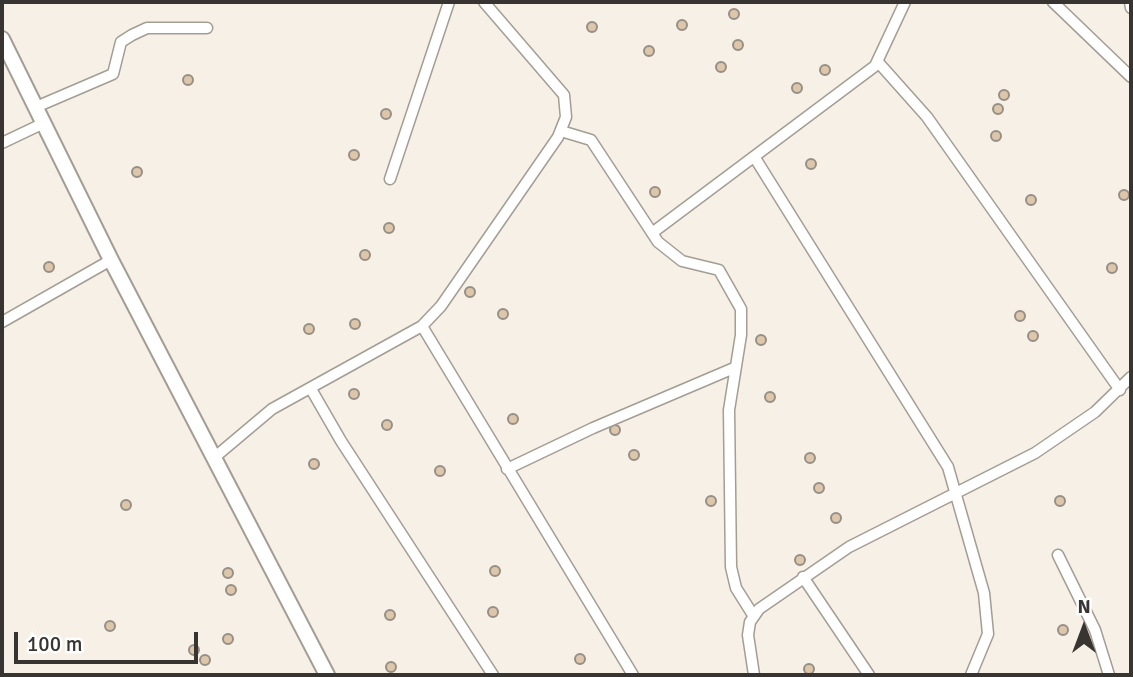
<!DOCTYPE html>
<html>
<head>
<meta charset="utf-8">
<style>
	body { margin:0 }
	#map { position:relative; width:1133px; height:677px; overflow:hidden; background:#f7f0e6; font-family:Signika,sans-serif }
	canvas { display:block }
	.frame { position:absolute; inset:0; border:4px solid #373431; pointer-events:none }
	.north { position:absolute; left:1049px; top:593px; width:70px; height:70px; -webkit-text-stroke:5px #fefefe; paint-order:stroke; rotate:0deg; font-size:19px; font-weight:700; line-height:28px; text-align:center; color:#373431 }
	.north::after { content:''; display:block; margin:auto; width:24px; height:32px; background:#373431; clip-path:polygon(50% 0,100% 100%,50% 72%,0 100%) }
	.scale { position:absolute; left:14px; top:632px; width:184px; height:32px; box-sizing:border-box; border:4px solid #373431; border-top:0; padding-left:9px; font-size:21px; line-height:24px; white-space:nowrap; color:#373431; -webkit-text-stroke:5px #fefefe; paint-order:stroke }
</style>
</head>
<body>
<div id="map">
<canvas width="1133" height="677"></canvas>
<div class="frame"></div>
<div class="north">N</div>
<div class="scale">100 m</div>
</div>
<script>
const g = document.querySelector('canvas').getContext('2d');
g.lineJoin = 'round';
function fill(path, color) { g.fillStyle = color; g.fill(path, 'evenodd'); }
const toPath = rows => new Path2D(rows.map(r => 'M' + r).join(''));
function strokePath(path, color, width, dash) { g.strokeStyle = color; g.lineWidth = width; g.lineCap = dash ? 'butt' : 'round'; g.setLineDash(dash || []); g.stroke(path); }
const building = toPath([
	'729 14a5 5 0 1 1 10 0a5 5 0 1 1-10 0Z',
	'677 25a5 5 0 1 1 10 0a5 5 0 1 1-10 0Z',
	'587 27a5 5 0 1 1 10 0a5 5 0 1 1-10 0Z',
	'733 45a5 5 0 1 1 10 0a5 5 0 1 1-10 0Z',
	'644 51a5 5 0 1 1 10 0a5 5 0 1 1-10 0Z',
	'716 67a5 5 0 1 1 10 0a5 5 0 1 1-10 0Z',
	'820 70a5 5 0 1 1 10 0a5 5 0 1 1-10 0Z',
	'183 80a5 5 0 1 1 10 0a5 5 0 1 1-10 0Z',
	'792 88a5 5 0 1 1 10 0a5 5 0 1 1-10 0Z',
	'999 95a5 5 0 1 1 10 0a5 5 0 1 1-10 0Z',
	'993 109a5 5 0 1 1 10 0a5 5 0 1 1-10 0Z',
	'381 114a5 5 0 1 1 10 0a5 5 0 1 1-10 0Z',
	'991 136a5 5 0 1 1 10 0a5 5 0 1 1-10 0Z',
	'349 155a5 5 0 1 1 10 0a5 5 0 1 1-10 0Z',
	'806 164a5 5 0 1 1 10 0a5 5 0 1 1-10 0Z',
	'132 172a5 5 0 1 1 10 0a5 5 0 1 1-10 0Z',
	'650 192a5 5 0 1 1 10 0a5 5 0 1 1-10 0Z',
	'1119 195a5 5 0 1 1 10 0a5 5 0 1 1-10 0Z',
	'1026 200a5 5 0 1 1 10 0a5 5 0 1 1-10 0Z',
	'384 228a5 5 0 1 1 10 0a5 5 0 1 1-10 0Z',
	'360 255a5 5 0 1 1 10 0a5 5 0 1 1-10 0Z',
	'44 267a5 5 0 1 1 10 0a5 5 0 1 1-10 0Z',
	'1107 268a5 5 0 1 1 10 0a5 5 0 1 1-10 0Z',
	'465 292a5 5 0 1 1 10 0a5 5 0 1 1-10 0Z',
	'498 314a5 5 0 1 1 10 0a5 5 0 1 1-10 0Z',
	'1015 316a5 5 0 1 1 10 0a5 5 0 1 1-10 0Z',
	'350 324a5 5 0 1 1 10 0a5 5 0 1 1-10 0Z',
	'304 329a5 5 0 1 1 10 0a5 5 0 1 1-10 0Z',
	'1028 336a5 5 0 1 1 10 0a5 5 0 1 1-10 0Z',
	'756 340a5 5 0 1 1 10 0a5 5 0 1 1-10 0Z',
	'349 394a5 5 0 1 1 10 0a5 5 0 1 1-10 0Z',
	'765 397a5 5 0 1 1 10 0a5 5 0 1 1-10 0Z',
	'508 419a5 5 0 1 1 10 0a5 5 0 1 1-10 0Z',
	'382 425a5 5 0 1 1 10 0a5 5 0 1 1-10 0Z',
	'610 430a5 5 0 1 1 10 0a5 5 0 1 1-10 0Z',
	'629 455a5 5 0 1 1 10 0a5 5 0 1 1-10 0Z',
	'805 458a5 5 0 1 1 10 0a5 5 0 1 1-10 0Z',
	'309 464a5 5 0 1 1 10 0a5 5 0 1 1-10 0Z',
	'435 471a5 5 0 1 1 10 0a5 5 0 1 1-10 0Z',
	'814 488a5 5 0 1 1 10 0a5 5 0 1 1-10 0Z',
	'1055 501a5 5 0 1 1 10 0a5 5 0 1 1-10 0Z',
	'706 501a5 5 0 1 1 10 0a5 5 0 1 1-10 0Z',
	'121 505a5 5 0 1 1 10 0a5 5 0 1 1-10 0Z',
	'831 518a5 5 0 1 1 10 0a5 5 0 1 1-10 0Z',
	'795 560a5 5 0 1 1 10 0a5 5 0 1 1-10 0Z',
	'490 571a5 5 0 1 1 10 0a5 5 0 1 1-10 0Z',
	'223 573a5 5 0 1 1 10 0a5 5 0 1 1-10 0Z',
	'226 590a5 5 0 1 1 10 0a5 5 0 1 1-10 0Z',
	'488 612a5 5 0 1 1 10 0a5 5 0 1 1-10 0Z',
	'385 615a5 5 0 1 1 10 0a5 5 0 1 1-10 0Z',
	'105 626a5 5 0 1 1 10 0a5 5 0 1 1-10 0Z',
	'1058 630a5 5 0 1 1 10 0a5 5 0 1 1-10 0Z',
	'223 639a5 5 0 1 1 10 0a5 5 0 1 1-10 0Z',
	'189 650a5 5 0 1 1 10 0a5 5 0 1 1-10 0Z',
	'575 659a5 5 0 1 1 10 0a5 5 0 1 1-10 0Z',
	'200 660a5 5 0 1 1 10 0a5 5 0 1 1-10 0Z',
	'386 667a5 5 0 1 1 10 0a5 5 0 1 1-10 0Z',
	'804 669a5 5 0 1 1 10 0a5 5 0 1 1-10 0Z'
]);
fill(building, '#ddc6aa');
strokePath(building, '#968f86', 2);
const street = toPath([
	[1053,2,1131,77],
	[1130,2,1131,8],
	[878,62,927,117,1120,390],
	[36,107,113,74,121,42,132,35,147,28,207,28],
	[561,131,591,140,658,242,682,261,719,270,741,309,741,335,729,410,731,567,736,588,753,615],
	[2,143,44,123],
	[755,158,948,467,984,593,988,634,971,675],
	[390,179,449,2],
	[652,233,875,66,905,2],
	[2,322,111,260],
	[422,326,633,675],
	[311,389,341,441,493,675],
	[215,457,272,409,422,326,441,306,558,137,566,117,564,95,484,2],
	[507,469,593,428,734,368],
	[1058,555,1095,630,1109,675],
	[803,577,869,675],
	[754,675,748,635,750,622,759,609,849,547,1035,453,1095,412,1131,377]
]);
const secondary = toPath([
	[2,39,111,260,327,675]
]);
strokePath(street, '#a49d94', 13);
strokePath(secondary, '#a49d94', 18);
strokePath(street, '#fff', 10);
strokePath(secondary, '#fff', 14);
</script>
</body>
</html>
